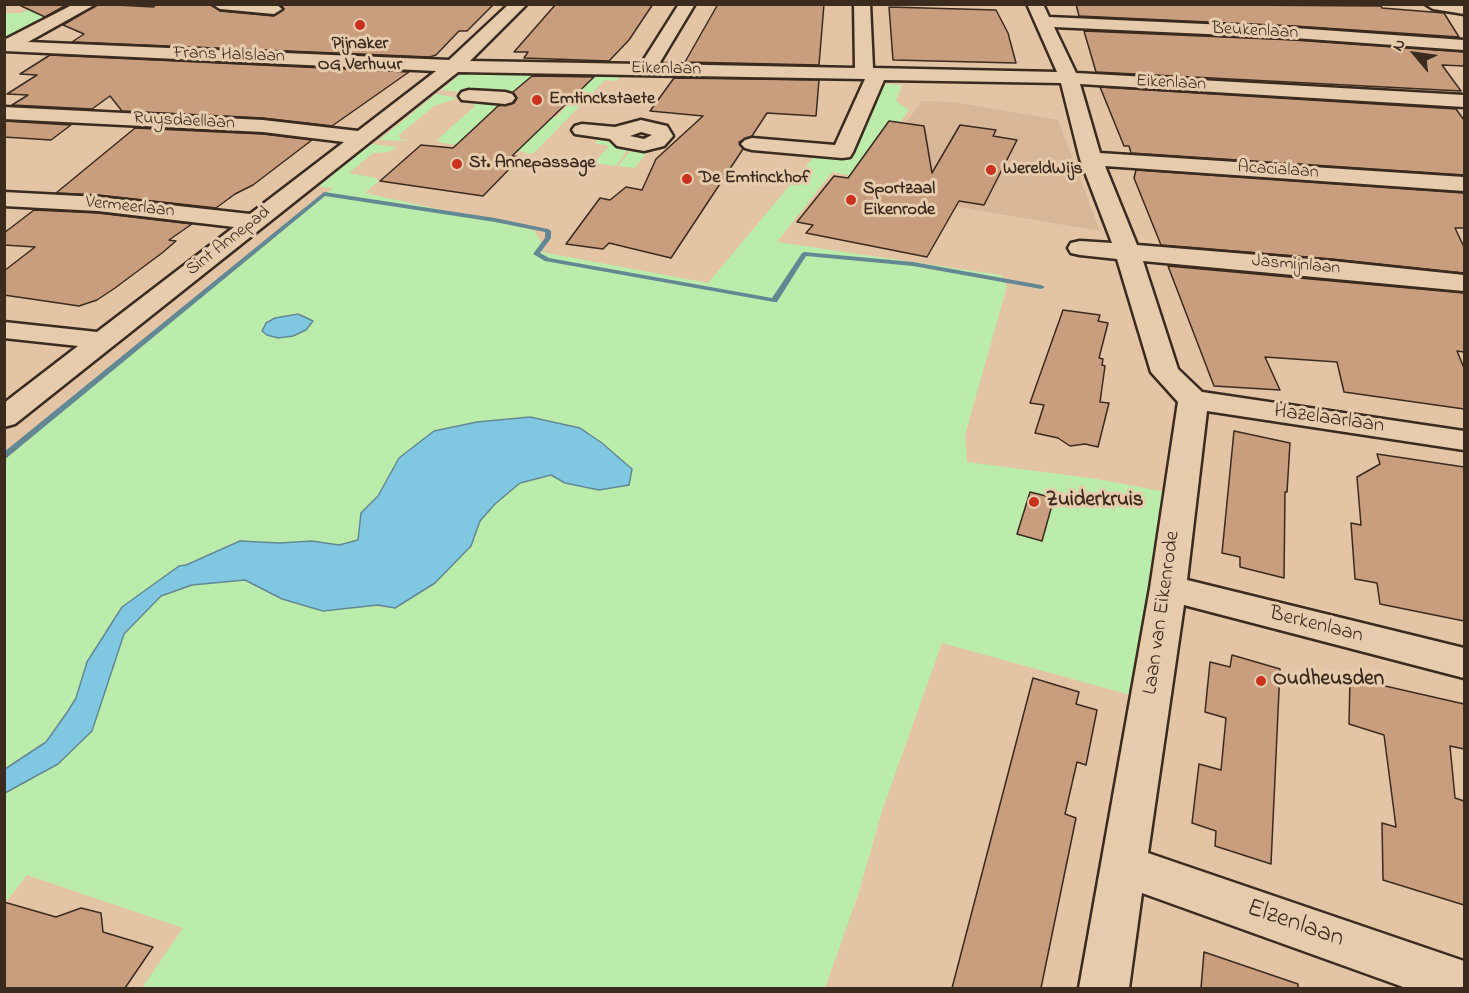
<!DOCTYPE html>
<html>
<head>
<meta charset="utf-8">
<style>
	body { margin:0 }
	#map { position:relative; width:1469px; height:993px; overflow:hidden; background:#e3c5a6; font-family:"Indie Flower",sans-serif }
	canvas { display:block }
	.frame { position:absolute; inset:0; border:6px solid #3b2a1e; pointer-events:none }
	.north { position:absolute; left:1385px; top:24px; width:60px; height:60px; -webkit-text-stroke:4px #e6cbad; paint-order:stroke; rotate:299deg; font-size:16px; font-weight:700; line-height:24px; text-align:center; color:#3b2a1e }
	.north::after { content:''; display:block; margin:auto; width:21px; height:27px; background:#3b2a1e; clip-path:polygon(50% 0,100% 100%,50% 72%,0 100%) }
</style>
</head>
<body>
<div id="map">
<canvas width="1469" height="993"></canvas>
<div class="frame"></div>
<div class="north">N</div>
</div>
<script>
const g = document.querySelector('canvas').getContext('2d');
g.lineJoin = 'round';
function fill(path, color) { g.fillStyle = color; g.fill(path, 'evenodd'); }
const toPath = rows => new Path2D(rows.map(r => 'M' + r).join(''));
function strokePath(path, color, width, dash) { g.strokeStyle = color; g.lineWidth = width; g.lineCap = dash ? 'butt' : 'round'; g.setLineDash(dash || []); g.stroke(path); }
function write(font, color, halo, rows, align = 'center') {
  g.font = font + ' "Indie Flower",sans-serif'; g.lineWidth = 6; g.setLineDash([]); g.textBaseline = 'middle'; g.strokeStyle = halo; g.fillStyle = color; for (const [text, x, y, turn = 0] of rows) {
    g.save(); g.translate(x, y); g.rotate((+turn || 0) * Math.PI / 180); g.textAlign = isNaN(turn) ? turn : align; if (halo) g.strokeText(text, 0, 0); g.fillText(text, 0, 0); g.restore();
  }
}
fill(toPath([
	[922,101,954,102,1058,120,1100,231,928,202,864,179]
]), '#d8b698');
fill(toPath([
	[40,5,75,5,13,34,16,36,5,41,5,13,21,13],
	[462,73,621,76,616,81,605,80,533,154,512,150,464,146,438,142,440,140,437,140,475,106,470,99,502,101,493,110,556,117,576,97,516,89,507,97,441,90],
	[885,84,902,85,896,101,909,110,860,177,832,172,777,242,1001,275,1007,286,965,435,967,462,1097,479,1171,493,1134,696,942,643,883,808,858,895,825,988,142,988,183,928,27,875,5,903,5,793,58,764,92,731,124,634,161,596,192,585,245,580,282,599,395,608,435,583,470,546,480,521,495,504,520,483,551,475,565,483,632,469,622,461,530,417,477,422,435,431,399,458,378,496,362,513,358,540,339,545,312,541,279,543,179,566,87,662,76,698,46,742,5,769,5,458,334,187,324,188,320,185,371,144,398,147,388,152,373,153,349,173,376,178,379,181,365,193,533,230,540,239,542,252,708,283,817,153,852,157],
	[436,94,458,98,434,106,399,135,401,140,409,139,405,141,379,140],
	[602,135,613,136,616,144,628,149,616,166,594,163,609,146,595,143],
	[632,149,648,151,635,168,618,166]
]), '#bbecab');
const water = toPath([
	[298,314,313,321,306,330,293,336,278,338,267,335,262,331,266,323,275,318,298,314],
	[530,417,580,428,602,443,632,469,629,485,599,490,565,483,551,475,520,483,495,504,480,521,471,546,435,583,395,608,378,605,323,611,282,599,245,580,192,585,161,596,124,634,92,731,58,764,5,793,5,769,46,742,68,711,76,698,87,662,122,607,179,566,186,565,240,541,279,543,312,541,339,545,358,540,361,513,378,496,399,458,434,431,477,422,530,417]
]);
fill(water, '#80c7e1');
strokePath(water, '#648893', 1.5);
fill(toPath([
	[324,192,495,218,548,229,551,231,551,238,540,253,549,258,772,298,802,253,804,252,913,262,1041,285,1045,287,1041,289,913,266,806,256,777,302,774,302,545,261,533,254,545,238,545,232,495,222,325,196,4,460,4,452,324,192]
]), '#648893');
const building = toPath([
	[17,4,68,4,45,17,17,4],
	[98,4,154,7,154,4,210,4,220,11,274,16,284,9,280,4,494,4,467,31,459,31,436,55,430,57,72,42,84,34,63,25,98,4],
	[556,4,653,4,629,40,609,61,524,58,528,52,514,52,556,4],
	[718,4,824,4,819,65,685,62,718,4],
	[1076,4,1381,6,1382,8,1444,13,1459,37,1294,26,1079,16,1076,4],
	[889,7,996,10,1008,33,1016,63,893,60,889,7],
	[1084,31,1294,40,1464,52,1464,66,1442,65,1461,91,1096,72,1084,31],
	[50,55,409,72,332,126,263,118,122,111,110,96,92,109,12,105,28,95,7,94,37,75,20,74,50,55],
	[532,76,594,77,512,156,521,157,483,196,380,181,421,145,453,148,498,106,514,103,517,98,513,92,532,76],
	[674,78,819,80,816,116,767,113,752,136,739,142,743,149,671,258,609,243,603,249,566,244,600,198,610,200,626,187,642,190,656,159,703,116,650,111,674,78],
	[1100,87,1456,109,1464,120,1464,175,1131,153,1129,146,1124,146,1100,87],
	[4,121,71,125,51,140,4,137,4,121],
	[889,121,924,126,932,173,960,125,996,130,993,136,1017,140,984,205,959,201,927,257,806,233,813,225,797,222,834,176,848,178,889,121],
	[135,128,263,134,312,140,253,185,235,194,216,208,98,195,56,193,135,128],
	[1136,170,1464,193,1464,228,1455,228,1464,247,1464,273,1332,259,1161,245,1134,178,1136,170],
	[34,210,98,213,192,224,169,240,176,241,162,253,115,288,97,300,79,306,4,295,4,271,35,247,4,245,4,233,34,210],
	[1168,266,1464,293,1464,352,1457,351,1464,368,1464,409,1344,392,1337,362,1265,357,1280,390,1214,386,1168,266],
	[1063,310,1100,315,1098,321,1108,323,1099,358,1103,359,1102,365,1105,366,1100,402,1109,403,1098,447,1085,444,1070,446,1058,438,1035,433,1044,405,1030,403,1063,310],
	[1234,431,1290,443,1287,492,1285,492,1284,578,1240,567,1240,557,1222,553,1234,431],
	[1377,454,1464,467,1464,621,1380,604,1377,583,1355,579,1351,523,1361,525,1357,477,1380,464,1377,454],
	[1030,492,1054,498,1042,541,1017,534,1030,492],
	[1232,655,1280,669,1271,864,1215,846,1216,831,1192,823,1199,764,1221,770,1226,718,1205,712,1210,662,1230,667,1232,655],
	[1033,678,1079,692,1076,704,1097,710,1086,765,1077,762,1065,814,1076,818,1041,988,952,988,1033,678],
	[1350,678,1464,704,1464,749,1450,746,1455,798,1464,801,1464,905,1383,880,1382,823,1396,827,1384,735,1349,724,1350,678],
	[4,902,56,917,81,908,101,913,103,932,153,947,125,988,4,988,4,902],
	[1204,952,1298,984,1298,988,1201,988,1204,952]
]);
fill(building, '#c89e7e');
strokePath(building, '#3b2a1e', 1.5);
const minor = toPath([
	[74,4,96,4,28,42,449,60,509,4,527,4,470,61,641,64,679,4,695,4,659,64,855,68,854,4,870,4,873,68,1057,72,1027,4,1043,4,1049,17,1294,28,1464,40,1464,50,1294,38,1054,27,1076,73,1464,95,1464,107,1080,84,1100,153,1464,177,1464,191,1105,166,1137,245,1332,261,1464,275,1464,291,1143,261,1178,369,1202,392,1464,431,1464,450,1207,411,1187,580,1464,648,1464,678,1184,605,1148,853,1464,961,1464,988,1406,988,1142,893,1129,988,1079,988,1150,588,1178,402,1151,372,1117,259,1080,255,1071,253,1068,248,1071,243,1080,241,1112,243,1080,159,1061,83,884,80,853,152,850,157,842,158,752,150,745,148,741,144,745,140,752,138,835,145,865,79,458,72,15,424,4,427,4,403,78,346,4,338,4,322,97,332,234,227,98,211,4,206,4,192,98,197,250,214,344,142,263,132,4,119,4,107,263,120,358,131,436,71,4,51,4,40,74,4],
	[212,4,276,4,282,9,274,14,220,9,212,4],
	[1425,4,1464,4,1464,14,1433,9,1425,4],
	[469,90,505,92,512,94,515,98,512,102,505,104,462,100,459,96,462,92,469,90],
	[641,120,667,126,673,136,664,146,644,151,617,146,610,139,575,134,572,130,575,126,582,124,615,127,641,120],
	[641,132,652,135,644,139,630,136,641,132]
]);
strokePath(minor, '#3b2a1e', 5);
fill(minor, '#e6cbad');
for (const [x, y, r, color] of [
	[360,25,6,"#c8321e"],
	[537,100,6,"#c8321e"],
	[457,164,6,"#c8321e"],
	[991,170,6,"#c8321e"],
	[687,179,6,"#c8321e"],
	[851,200,6,"#c8321e"],
	[1034,502,6,"#c8321e"],
	[1261,681,6,"#c8321e"]
]) { const dot = new Path2D(); dot.arc(x, y, r, 0, 2 * Math.PI); g.fillStyle = color; g.fill(dot); strokePath(dot, '#e6cbad', 2); }
write('18px', '#3b2a1e', '#e6cbad', [
	["Beukenlaan",1255,32,3],
	["Frans Halslaan",229,56,2],
	["Eikenlaan",666,70,1],
	["Eikenlaan",1171,84,3],
	["Ruysdaellaan",184,122,3],
	["Acacialaan",1278,171,4],
	["Vermeerlaan",130,208,6],
	["Sint Annepad",229,242,-38],
	["Jasmijnlaan",1296,266,5]
]);
write('bold 18px', '#3b2a1e', '#e6cbad', [
	["Pijnaker",360,45,"center"],
	["OG Verhuur",360,66,"center"],
	["Emtinckstaete",549,100],
	["St. Annepassage",469,164],
	["WereldWijs",1003,170],
	["De Emtinckhof",699,179],
	["Sportzaal",863,190],
	["Eikenrode",863,211]
], 'left');
write('21px', '#3b2a1e', '#e6cbad', [
	["Hazelaarlaan",1329,420,8],
	["Laan van Eikenrode",1163,613,-82],
	["Berkenlaan",1316,626,14]
]);
write('bold 21px', '#3b2a1e', '#e6cbad', [
	["Zuiderkruis",1046,502],
	["Oudheusden",1273,681]
], 'left');
write('26px', '#3b2a1e', '#e6cbad', [
	["Elzenlaan",1295,925,19]
]);
</script>
</body>
</html>
